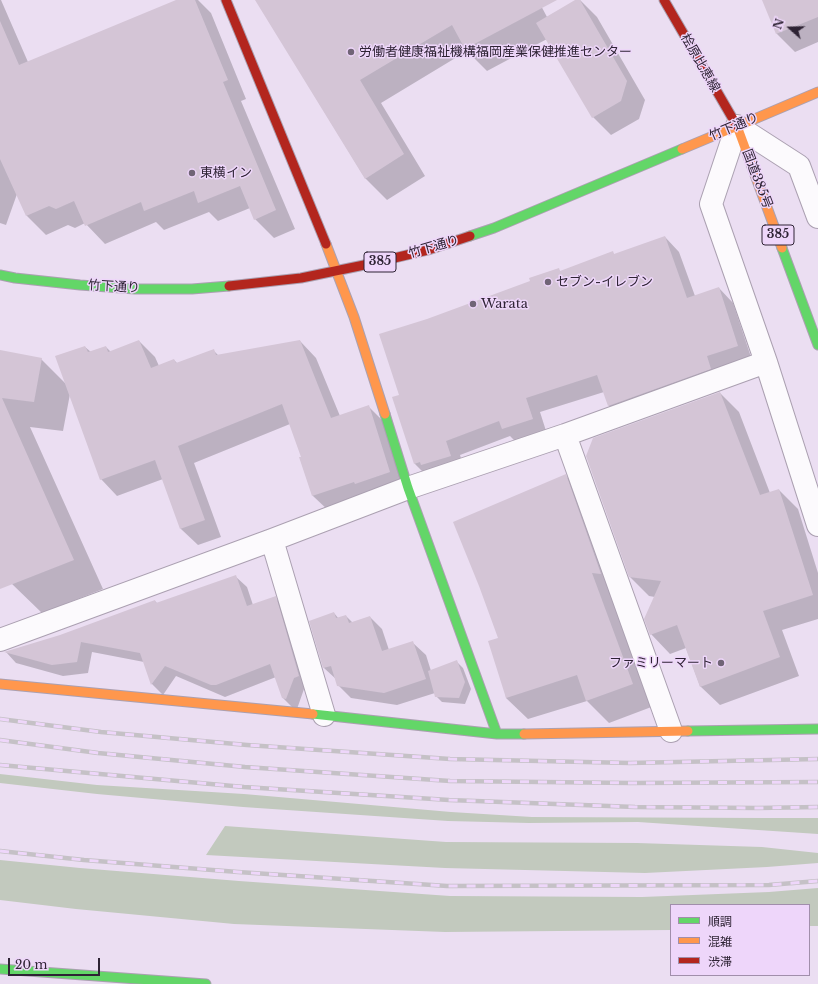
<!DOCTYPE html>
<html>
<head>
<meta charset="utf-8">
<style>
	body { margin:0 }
	#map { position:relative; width:818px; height:984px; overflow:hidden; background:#ebdef2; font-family:"Libre Baskerville","Noto Sans JP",serif }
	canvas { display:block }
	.legend { position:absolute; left:670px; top:904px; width:140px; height:72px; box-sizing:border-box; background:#eed6fa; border:1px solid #a18eab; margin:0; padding:5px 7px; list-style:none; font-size:12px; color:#2e2334 }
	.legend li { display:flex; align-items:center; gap:8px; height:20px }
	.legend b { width:20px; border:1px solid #a18eab }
	.north { position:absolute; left:770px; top:8px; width:40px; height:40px; -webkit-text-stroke:3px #eed6fa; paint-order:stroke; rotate:290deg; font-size:11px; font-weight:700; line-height:16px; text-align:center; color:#2e2334 }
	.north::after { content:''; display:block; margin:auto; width:14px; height:18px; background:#2e2334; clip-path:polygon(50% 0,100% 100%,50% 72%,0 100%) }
	.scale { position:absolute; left:8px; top:958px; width:92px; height:18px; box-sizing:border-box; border:2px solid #2e2334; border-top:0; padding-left:5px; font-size:12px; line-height:14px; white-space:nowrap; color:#2e2334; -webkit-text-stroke:3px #eed6fa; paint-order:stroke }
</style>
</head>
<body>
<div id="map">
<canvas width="818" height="984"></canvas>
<ul class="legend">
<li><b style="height:5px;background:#63d668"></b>順調</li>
<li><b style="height:5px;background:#ff974d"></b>混雑</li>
<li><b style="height:5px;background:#b3261e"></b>渋滞</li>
</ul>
<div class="north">N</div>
<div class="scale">20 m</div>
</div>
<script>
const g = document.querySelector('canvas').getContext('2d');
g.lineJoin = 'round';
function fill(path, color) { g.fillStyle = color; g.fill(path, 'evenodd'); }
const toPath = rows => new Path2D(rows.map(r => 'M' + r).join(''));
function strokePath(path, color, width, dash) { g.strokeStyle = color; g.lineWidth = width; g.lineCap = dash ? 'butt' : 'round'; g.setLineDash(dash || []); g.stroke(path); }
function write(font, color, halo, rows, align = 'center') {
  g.font = font + ' "Libre Baskerville","Noto Sans JP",serif'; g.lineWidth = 3; g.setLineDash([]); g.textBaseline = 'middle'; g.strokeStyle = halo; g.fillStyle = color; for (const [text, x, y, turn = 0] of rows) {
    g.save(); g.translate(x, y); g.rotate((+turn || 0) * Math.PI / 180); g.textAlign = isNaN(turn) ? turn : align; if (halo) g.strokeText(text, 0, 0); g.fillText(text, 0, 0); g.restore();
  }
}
fill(toPath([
	[0,774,97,785,244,794,451,812,532,817,763,818,818,818,818,834,638,822,529,823,448,821,243,807,97,794,0,783],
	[225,826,446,842,637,843,762,847,818,853,818,863,767,867,645,873,445,868,206,855],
	[0,860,80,868,239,881,450,896,642,897,769,892,818,888,818,926,809,926,809,905,671,905,671,930,445,932,234,924,76,909,0,900]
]), '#c2c9be');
fill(toPath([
	[0,0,1,0,28,62,178,0,198,0,211,13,246,99,241,101,295,229,274,238,255,219,250,208,218,221,209,212,164,230,156,222,105,244,85,223,75,228,68,225,46,235,27,216,17,194,6,225,0,223],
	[256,0,538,0,547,17,577,0,580,0,597,17,645,100,639,119,611,135,593,117,547,39,487,71,467,51,381,103,425,176,387,200,365,178],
	[763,0,818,0,818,42,795,52,777,34],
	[665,237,679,252,695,296,719,288,733,303,752,360,623,420,609,406,604,392,540,412,547,434,517,443,510,436,460,455,465,470,429,478,415,464,394,398,400,396,428,320,532,282,558,269,561,272,612,252,615,255],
	[139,341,155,357,159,366,174,360,178,364,213,350,219,356,300,341,316,358,340,416,368,406,385,423,406,489,330,512,313,496,302,457,290,424,194,463,221,537,198,545,181,529,163,479,117,496,101,479,70,394,63,431,30,427,103,589,42,613,12,584,0,553,0,351,41,359,66,384,85,347,91,352,106,347,111,352],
	[720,393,739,412,770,493,779,490,798,509,818,573,818,619,782,630,799,676,720,705,700,686,686,648,670,654,651,634,655,597,649,596,630,577],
	[566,476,587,497,654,706,609,723,587,701,528,719,506,698,499,639],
	[235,576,247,587,253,605,275,598,287,609,310,687,304,689,297,709,294,709,283,698,276,677,225,697,176,676,163,695,152,684,144,662,92,652,88,673,63,676,16,663,6,652,61,636,155,601,158,604],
	[334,613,339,619,346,616,353,623,370,617,382,629,389,650,413,643,426,655,431,671,457,662,463,668,471,689,465,704,442,702,436,696,435,693,397,705,351,698,338,685,337,680,324,668]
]), '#0003');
fill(toPath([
	[176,0,195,0,228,80,223,82,276,210,254,220,240,186,198,203,194,191,144,211,141,202,85,226,74,201,56,209,49,206,26,216,0,159,0,21,19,65],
	[255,0,557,0,465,49,452,25,360,80,404,154,365,179],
	[575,0,580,0,627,81,621,101,592,118,536,23],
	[762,0,818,0,818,17,776,34],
	[665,236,687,298,719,287,738,346,707,356,711,369,608,406,597,375,526,398,533,419,502,429,499,421,446,441,451,456,421,465,420,462,414,464,392,397,399,395,379,334,427,319,530,281,529,278,559,268,560,271,613,251,614,254],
	[139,340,151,368,174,359,176,363,214,349,216,355,300,340,331,418,369,405,390,472,355,484,354,482,312,496,299,457,301,457,282,404,178,446,205,520,180,529,155,460,100,480,55,356,85,346,88,352,106,346,108,352],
	[0,350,42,358,34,402,2,398,74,560,0,589],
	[720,392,760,495,779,489,813,595,763,611,780,657,700,687,677,625,650,635,644,619,661,581,629,577,586,456,593,438],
	[566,474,601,574,592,573,633,684,586,701,577,675,506,698,488,641,498,638,479,586,453,522],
	[236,575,247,606,276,596,299,676,294,678,286,699,282,698,270,664,216,685,211,685,165,666,151,685,140,653,81,642,77,662,52,665,4,652,60,635,155,600,156,603],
	[334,612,336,618,346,615,349,623,370,616,382,651,413,641,426,679,384,693,337,686,331,666,323,668,309,621],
	[457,660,465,682,459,698,435,697,428,671]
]), '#d4c5d6');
const street = toPath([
	[818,217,799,166,737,126,711,204,766,362,818,525],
	[565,435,671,731],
	[272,540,324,715],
	[0,640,272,540,408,488,565,435,766,362]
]);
const fast = toPath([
	[470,236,494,228,682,149],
	[782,248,818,345],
	[0,275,15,278,80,285,135,289,192,289,229,286],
	[385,414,408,488,497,734],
	[313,714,497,734,524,734],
	[688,731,818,729],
	[0,969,206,984]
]);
const slow = toPath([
	[738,126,818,92],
	[682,149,737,126,782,248],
	[326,244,354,317,385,414],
	[0,684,313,714],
	[524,734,688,731]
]);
const jam = toPath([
	[226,0,326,244],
	[664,0,737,126,738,126],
	[229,286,301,278,369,264,428,250,470,236]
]);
strokePath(street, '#aba0b1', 24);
strokePath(fast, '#aba0b1', 11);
strokePath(slow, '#aba0b1', 11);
strokePath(jam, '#aba0b1', 11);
strokePath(street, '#fcfafd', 22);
strokePath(fast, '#63d668', 9);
strokePath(slow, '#ff974d', 9);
strokePath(jam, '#b3261e', 9);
const rail = toPath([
	[0,719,101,732,247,745,450,759,630,763,818,759],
	[0,740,98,753,245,767,450,781,632,783,818,782],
	[0,765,244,787,449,800,635,807,758,808,818,807],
	[0,851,84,860,238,872,447,886,769,885,818,881]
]);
strokePath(rail, '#c5c1c6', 4.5);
strokePath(rail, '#eed6fa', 3, [9]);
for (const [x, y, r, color] of [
	[351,52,4,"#706476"],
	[192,173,4,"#706476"],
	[548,282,4,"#706476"],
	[473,304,4,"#706476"],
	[721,663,4,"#706476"]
]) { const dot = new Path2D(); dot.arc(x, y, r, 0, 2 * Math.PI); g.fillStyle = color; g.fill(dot); strokePath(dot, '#eed6fa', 1.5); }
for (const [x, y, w] of [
	[778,235,32],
	[380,262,32]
]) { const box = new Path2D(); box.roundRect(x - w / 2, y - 10, w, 20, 3); g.fillStyle = '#eed6fa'; g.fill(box); strokePath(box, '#2e2334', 1); }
write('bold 12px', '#2e2334', null, [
	["385",778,235],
	["385",380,262]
]);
write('13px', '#2e2334', '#eed6fa', [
	["労働者健康福祉機構福岡産業保健推進センター",359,52],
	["東横イン",200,173],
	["セブン-イレブン",556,282],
	["Warata",481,304],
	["ファミリーマート",713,663,"right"]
], 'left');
write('13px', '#2e2334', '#eed6fa', [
	["桧原比恵線",700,63,60],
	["竹下通り",734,127,-23],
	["国道385号",757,179,69],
	["竹下通り",434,247,-16],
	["竹下通り",114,287,3]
]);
</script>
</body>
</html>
